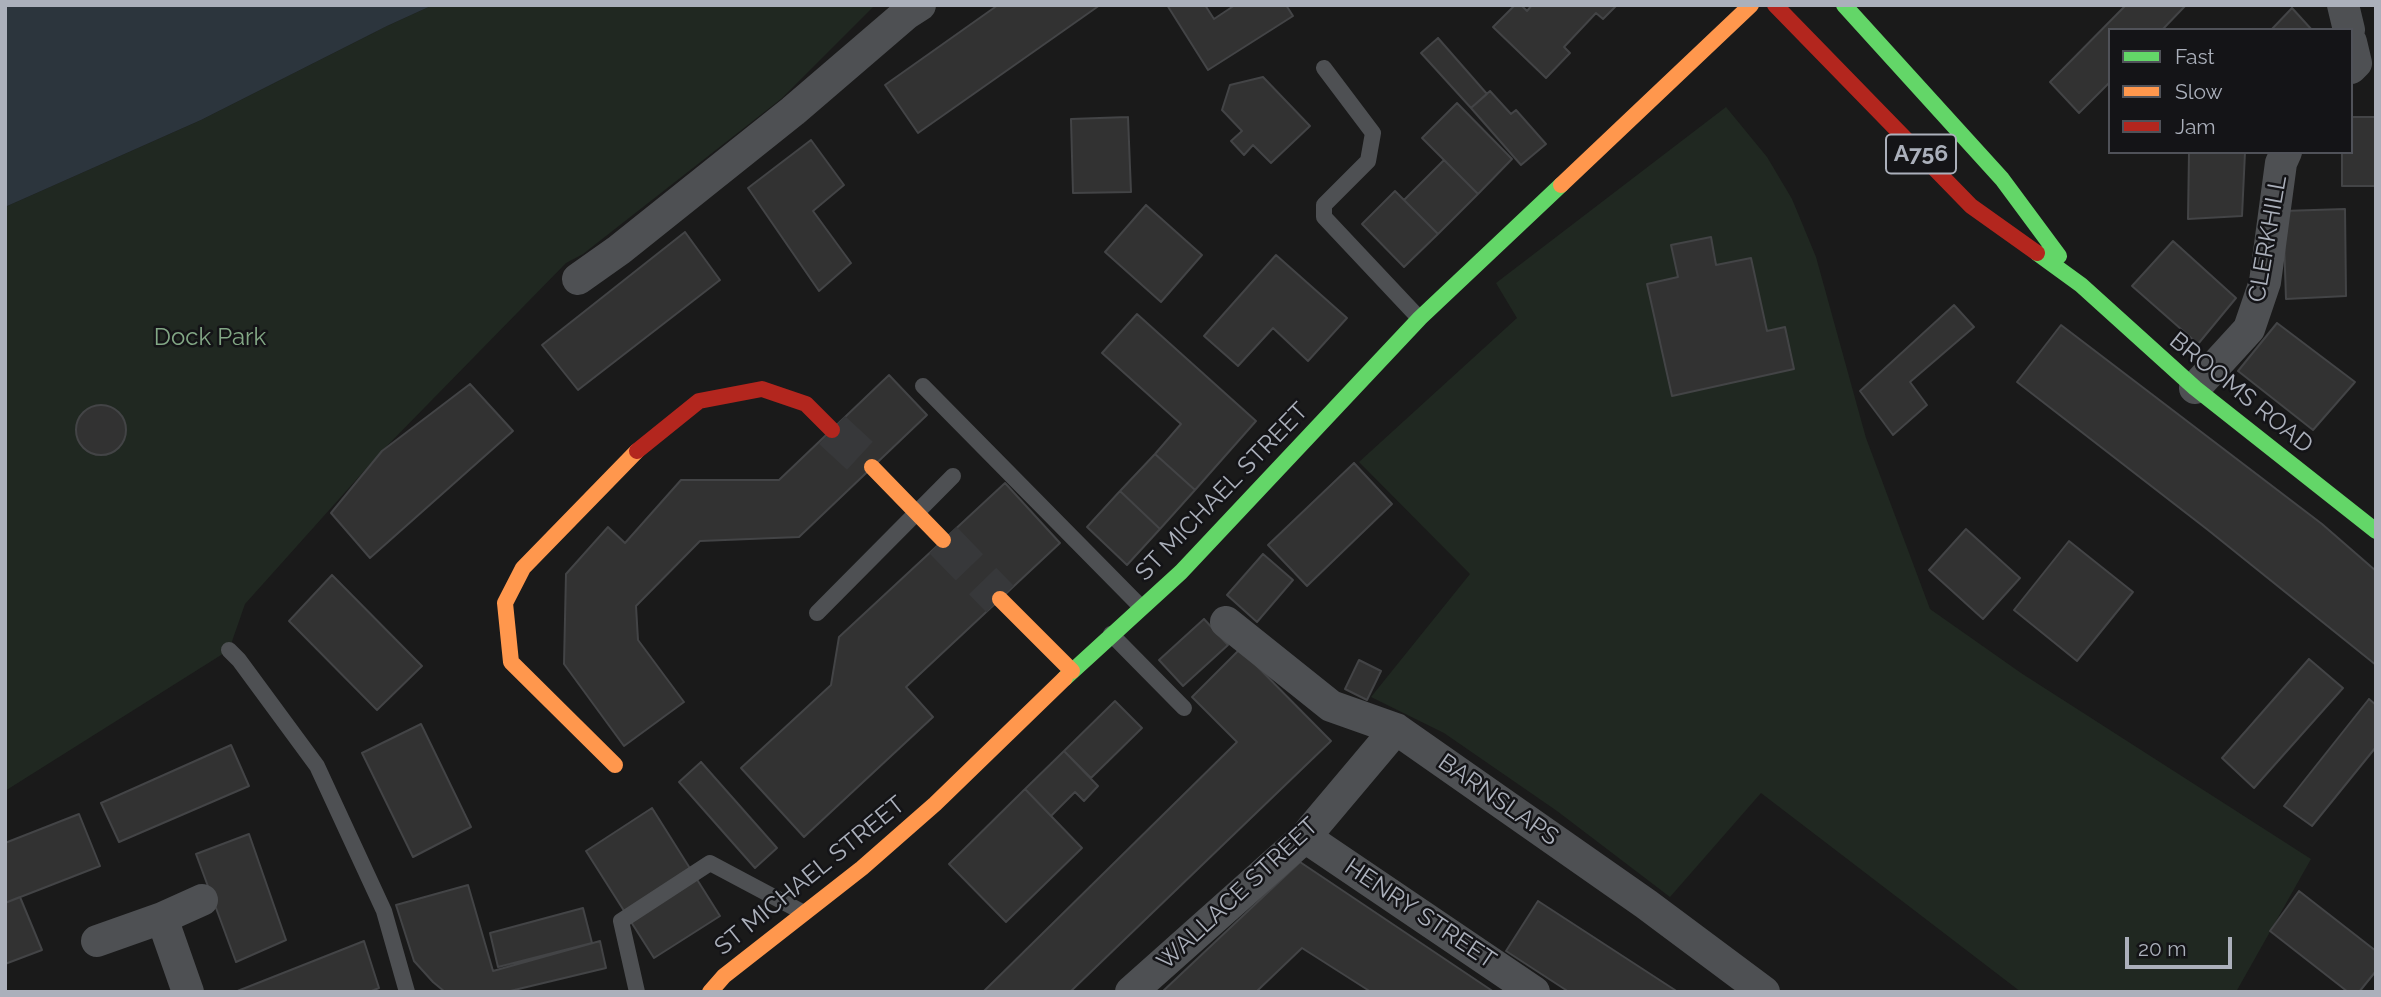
<!DOCTYPE html>
<html>
<head>
<meta charset="utf-8">
<style>
	body { margin:0 }
	#map { position:relative; width:2381px; height:997px; overflow:hidden; background:#1a1a1a; font-family:Raleway,sans-serif }
	canvas { display:block }
	.frame { position:absolute; inset:0; border:7px solid #abb0bb; pointer-events:none }
	.legend { position:absolute; left:2108px; top:28px; width:245px; height:126px; box-sizing:border-box; background:#141417; border:2px solid #505259; margin:0; padding:9px 12px; list-style:none; font-size:21px; color:#abb0bb }
	.legend li { display:flex; align-items:center; gap:14px; height:35px }
	.legend b { width:35px; border:2px solid #505259 }
	.scale { position:absolute; left:2125px; top:937px; width:107px; height:32px; box-sizing:border-box; border:4px solid #abb0bb; border-top:0; padding-left:9px; font-size:21px; line-height:24px; white-space:nowrap; color:#abb0bb; -webkit-text-stroke:5px #141417; paint-order:stroke }
</style>
</head>
<body>
<div id="map">
<canvas width="2381" height="997"></canvas>
<div class="frame"></div>
<ul class="legend">
<li><b style="height:9px;background:#63d668"></b>Fast</li>
<li><b style="height:9px;background:#ff974d"></b>Slow</li>
<li><b style="height:9px;background:#b3261e"></b>Jam</li>
</ul>
<div class="scale">20 m</div>
</div>
<script>
const g = document.querySelector('canvas').getContext('2d');
g.lineJoin = 'round';
function fill(path, color) { g.fillStyle = color; g.fill(path, 'evenodd'); }
const toPath = rows => new Path2D(rows.map(r => 'M' + r).join(''));
function strokePath(path, color, width, dash) { g.strokeStyle = color; g.lineWidth = width; g.lineCap = dash ? 'butt' : 'round'; g.setLineDash(dash || []); g.stroke(path); }
function write(font, color, halo, rows, align = 'center') {
  g.font = font + ' Raleway,sans-serif'; g.lineWidth = 5; g.setLineDash([]); g.textBaseline = 'middle'; g.strokeStyle = halo; g.fillStyle = color; for (const [text, x, y, turn = 0] of rows) {
    g.save(); g.translate(x, y); g.rotate((+turn || 0) * Math.PI / 180); g.textAlign = isNaN(turn) ? turn : align; if (halo) g.strokeText(text, 0, 0); g.fillText(text, 0, 0); g.restore();
  }
}
fill(toPath([
	[433,5,875,5,781,99,583,254,566,263,382,451,245,604,229,650,5,791,5,207,201,120,387,26],
	[1726,107,1767,157,1792,199,1816,257,1866,438,1930,609,2021,673,2311,859,2236,992,2021,992,1761,793,1670,897,1557,811,1444,733,1371,697,1470,574,1359,462,1517,318,1496,283]
]), '#202821');
fill(toPath([
	[5,5,433,5,387,26,201,120,5,207]
]), '#2c353d');
const building = toPath([
	[998,5,1100,5,918,133,885,85,998,5],
	[1167,5,1205,5,1214,19,1235,5,1286,5,1293,16,1208,70,1167,5],
	[1515,5,1521,5,1527,11,1532,5,1617,5,1603,19,1596,13,1564,47,1570,53,1546,78,1493,27,1515,5],
	[2126,5,2186,5,2162,30,2110,30,2110,82,2079,113,2050,82,2126,5],
	[2292,8,2312,30,2271,30,2292,8],
	[1438,38,1487,94,1471,108,1421,53,1438,38],
	[1263,77,1310,126,1271,163,1253,145,1244,155,1231,141,1242,131,1222,110,1230,85,1263,77],
	[1490,91,1511,114,1516,110,1546,144,1521,165,1471,108,1490,91],
	[1457,103,1512,159,1478,194,1422,138,1457,103],
	[1128,117,1131,192,1073,193,1071,119,1128,117],
	[2351,117,2376,117,2376,186,2342,186,2342,152,2351,152,2351,117],
	[811,140,844,185,813,211,851,263,819,291,748,188,811,140],
	[2189,152,2245,152,2242,216,2188,219,2189,152],
	[1444,160,1478,194,1438,234,1404,200,1444,160],
	[1395,191,1438,234,1404,267,1362,224,1395,191],
	[1146,205,1202,255,1161,302,1105,252,1146,205],
	[2345,209,2346,296,2286,299,2283,211,2345,209],
	[685,232,720,280,578,390,542,345,685,232],
	[1711,237,1716,265,1751,258,1767,331,1785,327,1794,369,1672,396,1647,284,1678,277,1671,245,1711,237],
	[2173,241,2236,298,2198,344,2132,286,2173,241],
	[1276,255,1347,318,1308,361,1273,328,1238,366,1204,336,1276,255],
	[1954,305,1974,327,1910,382,1927,405,1893,435,1860,391,1954,305],
	[1137,314,1256,421,1195,490,1155,454,1181,424,1102,353,1137,314],
	[2277,323,2355,382,2313,430,2238,371,2277,323],
	[2061,325,2322,524,2376,571,2376,665,2208,530,2017,382,2061,325],
	[889,375,927,415,799,537,700,541,636,606,638,640,684,702,624,746,564,664,566,574,608,527,625,543,681,480,779,480,889,375],
	[470,384,513,431,370,558,331,513,382,451,470,384],
	'76 430a25 25 0 1 1 50 0a25 25 0 1 1-50 0Z',
	[1155,454,1195,490,1160,529,1120,491,1155,454],
	[1354,463,1392,504,1307,586,1268,545,1354,463],
	[1005,483,1060,543,906,687,933,717,804,837,741,768,831,685,839,637,1005,483],
	[1120,491,1160,529,1127,565,1087,527,1120,491],
	[1966,529,2020,578,1983,619,1929,570,1966,529],
	[2069,541,2133,592,2077,661,2014,610,2069,541],
	[1263,554,1293,580,1257,622,1227,595,1263,554],
	[332,575,422,666,377,710,289,621,332,575],
	[1204,619,1228,645,1183,686,1159,660,1204,619],
	[1240,649,1331,741,1070,992,983,992,1237,742,1192,697,1240,649],
	[2309,659,2343,688,2254,788,2222,758,2309,659],
	[1359,660,1381,671,1367,700,1345,689,1359,660],
	[2369,699,2376,705,2376,747,2312,826,2284,806,2369,699],
	[1115,701,1142,728,1091,778,1064,751,1115,701],
	[421,724,471,827,413,857,362,753,421,724],
	[231,745,249,786,119,842,101,803,231,745],
	[1064,751,1098,786,1084,801,1075,792,1051,816,1025,789,1064,751],
	[701,762,777,848,755,868,679,782,701,762],
	[1025,789,1082,848,1006,922,949,864,1025,789],
	[652,808,720,916,654,958,586,851,652,808],
	[79,814,100,866,5,903,5,843,79,814],
	[249,834,286,940,236,962,196,854,249,834],
	[1300,862,1494,992,1371,992,1302,948,1256,992,1162,992,1300,862],
	[468,885,493,971,600,941,606,968,506,992,445,992,433,982,414,961,396,905,468,885],
	[2299,891,2376,951,2376,971,2359,992,2348,992,2270,931,2299,891],
	[20,897,42,950,5,964,5,903,20,897],
	[1538,901,1678,992,1569,992,1506,951,1538,901],
	[583,908,592,943,498,967,490,933,583,908],
	[364,941,379,988,369,992,235,992,364,941]
]);
fill(building, '#323232');
strokePath(building, '#434446', 2);
strokePath(toPath([
	[832,430,872,467],
	[943,540,1000,599]
]), '#37383a', 38, [38, 19]);
strokePath(toPath([
	[1324,68,1373,133,1368,161,1324,205,1324,217,1419,318],
	[923,386,1141,607],
	[817,613,953,476],
	[1111,634,1184,708],
	[229,650,239,660,317,766,384,911,407,992],
	[637,992,621,921,710,863,804,913]
]), '#4e5053', 16);
strokePath(toPath([
	[2343,5,2349,30],
	[2351,42,2356,63,2351,68],
	[578,279,619,250,793,111,906,14,920,5],
	[2195,388,2249,329,2265,282,2281,163,2286,152],
	[1226,622,1331,706,1396,729,1646,904,1764,992],
	[1305,837,1534,992],
	[162,918,188,992],
	[97,941,162,918,202,900],
	[1131,992,1305,837,1396,729]
]), '#4e5053', 32);
strokePath(toPath([
	[1844,5,2002,179,2059,256],
	[2037,253,2081,285,2195,388,2376,531],
	[1065,678,1181,572,1420,318,1561,185]
]), '#63d668', 16);
strokePath(toPath([
	[1561,185,1751,5],
	[872,467,943,540],
	[1000,599,1072,671],
	[615,765,511,662,505,603,523,568,637,451],
	[710,992,724,976,862,868,935,804,1065,678]
]), '#ff974d', 16);
strokePath(toPath([
	[1775,5,1971,206,2037,253],
	[637,451,699,401,762,389,806,404,832,430]
]), '#b3261e', 16);
for (const [x, y, w] of [
	[1921,154,70]
]) { const box = new Path2D(); box.roundRect(x - w / 2, y - 19.5, w, 39, 5); g.fillStyle = '#141417'; g.fill(box); strokePath(box, '#abb0bb', 2); }
write('bold 23px', '#abb0bb', null, [
	["A756",1921,154]
]);
write('24px', '#abb0bb', '#141417', [
	["CLERKHILL",2268,239,-80],
	["BROOMS ROAD",2241,393,39],
	["ST MICHAEL STREET",1222,492,-46],
	["BARNSLAPS",1498,800,35],
	["ST MICHAEL STREET",810,876,-39],
	["WALLACE STREET",1238,894,-43],
	["HENRY STREET",1420,914,34]
]);
write('24px', '#82a785', '#141417', [
	["Dock Park",210,338]
]);
</script>
</body>
</html>
